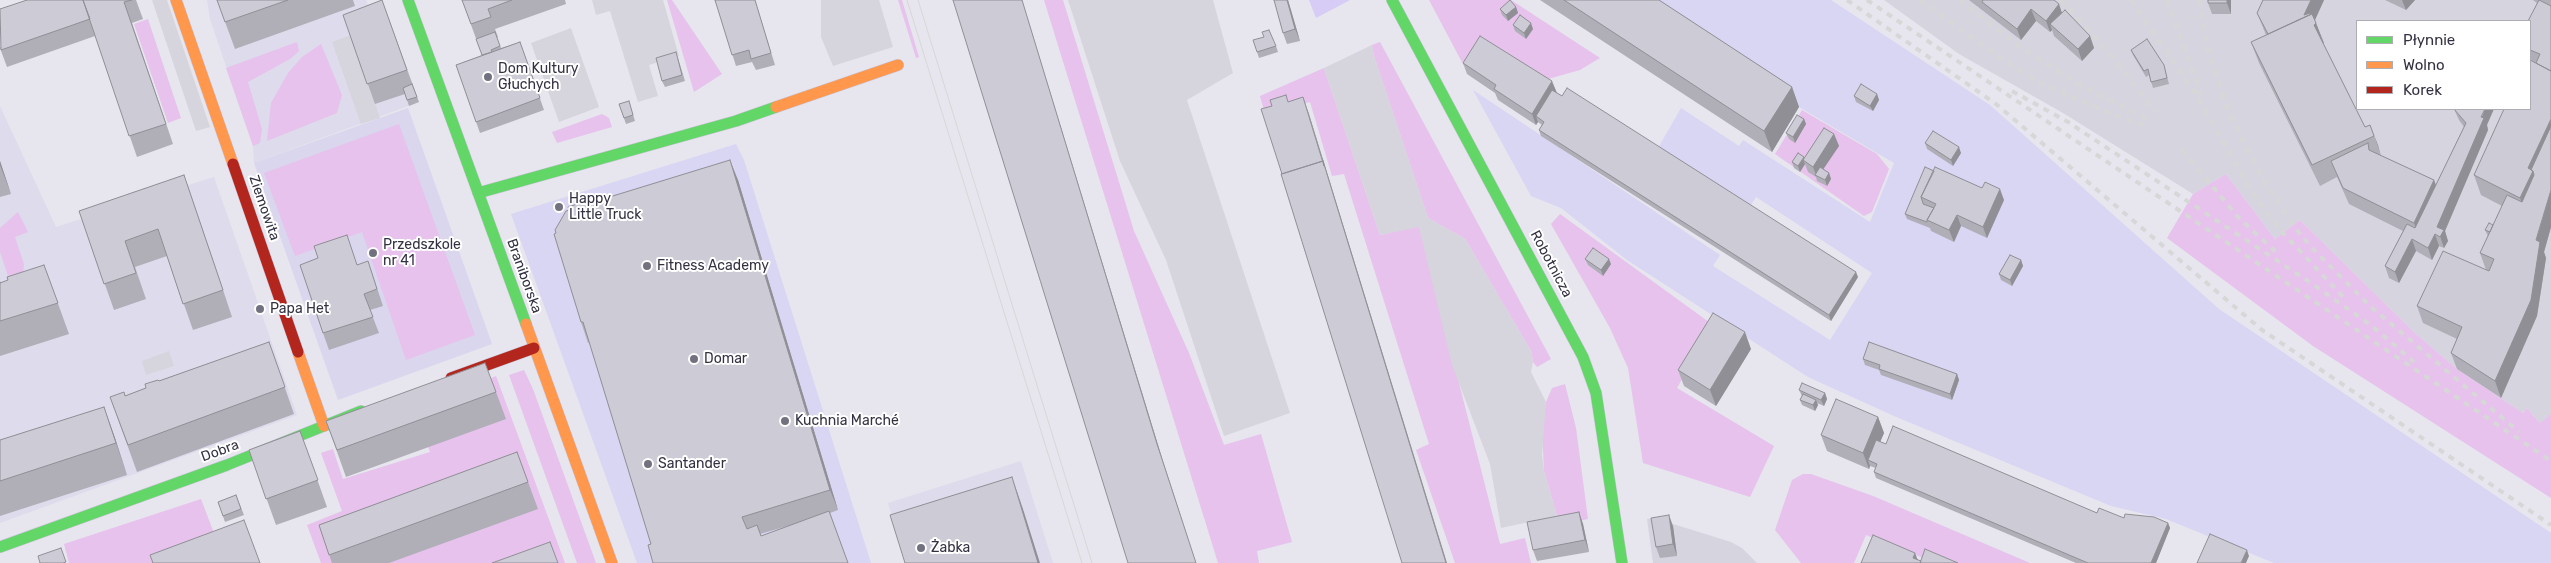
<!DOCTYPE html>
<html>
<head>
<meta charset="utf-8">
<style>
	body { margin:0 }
	#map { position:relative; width:2551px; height:563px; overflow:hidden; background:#e7e5ee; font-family:Rubik,sans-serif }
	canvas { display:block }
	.legend { position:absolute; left:2356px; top:20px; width:175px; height:90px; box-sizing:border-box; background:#fff; border:1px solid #adadb4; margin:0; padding:6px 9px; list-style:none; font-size:15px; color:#333243 }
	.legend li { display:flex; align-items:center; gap:10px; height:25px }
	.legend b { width:25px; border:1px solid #adadb4 }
</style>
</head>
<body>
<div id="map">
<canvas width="2551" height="563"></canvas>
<ul class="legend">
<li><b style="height:6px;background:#63d668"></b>Płynnie</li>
<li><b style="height:6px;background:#ff974d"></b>Wolno</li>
<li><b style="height:6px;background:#b3261e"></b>Korek</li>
</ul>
</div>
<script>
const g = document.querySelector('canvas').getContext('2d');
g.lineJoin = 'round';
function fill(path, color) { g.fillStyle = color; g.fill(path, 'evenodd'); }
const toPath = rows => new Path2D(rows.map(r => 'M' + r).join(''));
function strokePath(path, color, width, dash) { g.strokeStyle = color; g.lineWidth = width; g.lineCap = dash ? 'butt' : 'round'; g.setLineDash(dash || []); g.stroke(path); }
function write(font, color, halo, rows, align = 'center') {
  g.font = font + ' Rubik,sans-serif'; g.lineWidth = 4; g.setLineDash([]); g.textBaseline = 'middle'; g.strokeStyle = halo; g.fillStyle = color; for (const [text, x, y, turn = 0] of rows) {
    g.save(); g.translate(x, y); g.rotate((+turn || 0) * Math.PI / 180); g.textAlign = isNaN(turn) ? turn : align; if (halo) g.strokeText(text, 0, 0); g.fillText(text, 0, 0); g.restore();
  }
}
fill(toPath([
	[207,0,366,0,376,26,389,20,419,102,254,163,253,146,210,19],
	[0,106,56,227,214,177,297,415,0,523],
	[1021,461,1053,563,906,563,888,503]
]), '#dedbec');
fill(toPath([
	[1635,0,1831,0,1990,105,2219,309,2551,533,2551,563,2274,563,2166,519,2111,506,1894,416,1808,377,1627,260,1561,208,1531,196,1473,90,1720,255,1713,266,1830,340,1872,273,1756,197,1749,208,1658,148,1681,108,1739,146,1743,140,1870,222,1894,163,1799,107],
	[736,144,744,160,871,563,637,563,511,214]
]), '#d8d6f3');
fill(toPath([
	[1884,0,2551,0,2551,414,2540,423,2527,408,2523,413,2457,369,2415,333,2300,220,2275,239,2226,174,2193,194,2063,113,1959,54],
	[2357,21,2530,21,2530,109,2357,109],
	[1654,518,1731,542,1742,548,1757,563,1653,563,1647,519]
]), '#d6d5df');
fill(toPath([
	[408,108,492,344,338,400,254,163]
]), '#dad6ed');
fill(toPath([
	[667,0,672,0,722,74,694,92],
	[898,0,902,0,919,57,916,58],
	[1044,0,1063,0,1134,231,1189,353,1224,445,1261,434,1292,542,1257,551,1259,563,1218,563],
	[1429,0,1511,0,1600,58,1580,70,1548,79,1481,37,1464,66],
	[148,19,181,118,168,123,134,24],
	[297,42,299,51,290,59,248,82,262,129,260,143,253,146,226,68],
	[1380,42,1551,359,1537,367,1533,362,1531,351,1465,239,1428,218,1374,56,1372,45],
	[321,44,342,95,337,113,267,141,271,103,288,73,302,57],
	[1324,68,1380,235,1419,226,1500,544,1525,538,1531,563,1455,563,1416,450,1429,444,1344,174,1332,176,1310,102,1265,114,1260,96],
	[1802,110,1877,154,1889,169,1872,212,1864,216,1775,154],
	[602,114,609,118,612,127,557,143,552,132],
	[399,124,475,335,406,360,362,232,295,256,264,173],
	[2226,174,2275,239,2300,220,2415,333,2457,369,2523,413,2527,408,2540,423,2551,414,2551,498,2313,346,2167,238,2193,194],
	[18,212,28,232,15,237,24,264,22,285,12,288,0,252,0,228],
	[1560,214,1713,325,1677,388,1774,446,1750,497,1643,463,1628,368,1610,328,1551,224],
	[524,370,533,389,596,563,577,563,509,375],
	[496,376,565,563,321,563,307,525,342,511,321,453,333,449,343,479,430,452,413,409],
	[1565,384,1576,428,1588,519,1563,524,1557,516,1544,471,1542,429,1546,402,1552,388],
	[1803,474,1811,474,1873,496,2030,563,1936,563,1866,535,1854,563,1801,563,1775,530,1792,480],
	[201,499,220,549,182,563,69,563,64,544]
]), '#e6c2ec');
fill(toPath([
	[1309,0,1350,0,1316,18]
]), '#d6ccf5');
fill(toPath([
	[152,0,167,0,210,127,196,131],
	[592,0,663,0,679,56,649,65,658,96,638,102,610,11,596,15],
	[821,0,879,0,893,47,833,66,821,37],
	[1068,0,1213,0,1233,73,1187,100,1290,413,1224,436,1166,260,1120,161],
	[571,28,599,107,559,122,531,43],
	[351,35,380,118,361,124,332,42],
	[1372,45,1374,56,1428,218,1465,239,1531,351,1533,362,1531,372,1546,402,1542,455,1544,471,1557,516,1501,528,1490,464,1452,365,1419,227,1380,235,1324,68],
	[169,351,174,366,146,375,142,361]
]), '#d6d5dd');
const fast = toPath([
	[408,0,526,324],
	[1392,0,1583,357,1596,393,1622,563],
	[478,193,736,121,776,107],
	[0,547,227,465,361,411]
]);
const slow = toPath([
	[176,0,233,164],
	[776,107,898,65],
	[526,324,612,563],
	[298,352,324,426]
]);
const jam = toPath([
	[233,164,298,352],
	[451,378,534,348]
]);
strokePath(fast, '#c8c4d7', 12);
strokePath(slow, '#c8c4d7', 12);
strokePath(jam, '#c8c4d7', 12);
strokePath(fast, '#63d668', 11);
strokePath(slow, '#ff974d', 11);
strokePath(jam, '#b3261e', 11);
strokePath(toPath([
	[907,0,1082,563],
	[918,0,1092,563]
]), '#d7d7d8', 1);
strokePath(toPath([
	[1847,0,1996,104,2262,330,2551,525],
	[1867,0,2551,461],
	[1920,0,2002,59,2040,83,2114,115,2145,125],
	[1959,0,2019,46,2077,83,2147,119],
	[2061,0,2116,61,2155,111],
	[2131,0,2195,93,2252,192,2283,233,2347,301],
	[2167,0,2201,94],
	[2199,0,2208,49,2229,113,2263,179,2293,225,2311,247,2371,307,2519,432],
	[2012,91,2068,122,2314,285,2372,326,2414,362],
	[2182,150,2238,217,2276,252]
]), '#d7d7d8', 4, [6, 6]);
fill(toPath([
	[27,0,136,0,143,19,132,23,173,144,137,157,95,36,7,67,0,48],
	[217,0,353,0,355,6,235,49],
	[382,0,419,102,409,106,405,94,375,104,343,15],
	[462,0,565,0,566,4,495,29,498,37,497,38,501,48,520,42,544,110,480,133,456,65,482,55],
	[715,0,755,0,775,65,756,70,752,62,736,66],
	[1274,0,1288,0,1300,41,1287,44,1283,33],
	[1540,0,1659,0,1792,87,1799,107,1772,152],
	[1969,0,2054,0,2062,13,2090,36,2094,48,2082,61,2054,36,2052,30,2050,32,2036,21,2021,40],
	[2208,0,2231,0,2231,14,2212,14,2208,3],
	[2263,0,2324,0,2315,20,2323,43,2365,127,2370,125,2381,156,2434,180,2436,185,2464,127,2459,120,2454,109,2487,125,2488,130,2445,231,2448,241,2444,248,2439,246,2432,260,2416,251,2399,283,2389,278,2385,266,2403,231,2349,204,2337,177,2320,186,2259,63,2251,42,2266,35,2257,13],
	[2385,0,2415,0,2406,10],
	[2533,0,2551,0,2551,227,2544,252,2546,258,2537,316,2501,398,2457,369,2451,353,2457,339,2423,323,2417,306,2489,271,2486,270,2480,253,2488,236,2485,230,2493,225,2502,206,2481,195,2474,175,2530,109,2530,21,2537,3],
	[1516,7,1518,13,1508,21,1502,15,1500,9],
	[1513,25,1533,29,1526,39,1515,31],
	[1264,37,1276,46,1278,52,1259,58,1257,52],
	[2131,50,2164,65,2169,84,2153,88,2149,75,2146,77,2133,55],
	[678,58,685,81,665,87,662,81],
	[1463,63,1556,93,1858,277,1831,321,1541,136,1539,130,1542,125,1538,122,1536,125,1498,100,1495,93,1467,74],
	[1877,94,1879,100,1873,111,1856,102,1854,96],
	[629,101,635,121,626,124,619,104],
	[1804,119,1806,124,1795,143,1789,139,1786,133],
	[1834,134,1839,146,1823,169,1829,173,1831,179,1827,186,1817,181,1816,177,1808,172,1805,164,1800,172,1794,168,1792,162,1805,159],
	[1925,143,1961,153,1953,166,1927,149],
	[0,161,11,194,0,197],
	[1934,171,1982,188,2004,200,1987,238,1961,226,1954,242,1931,231,1930,228,1907,219,1905,214],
	[184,175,232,317,193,330,167,256,135,267,146,299,114,310,79,211],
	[738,180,838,510,830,513,848,563,651,544,590,342,588,343,581,322,556,233,569,210,603,199],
	[791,525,761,536,760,534],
	[1585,259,1611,264,1603,276,1588,265],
	[2021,260,2023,266,2012,286,2001,280,1999,274],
	[368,261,383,306,370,310,379,333,329,350,323,333,358,265],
	[44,265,69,334,0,356,0,281,1,283,8,280],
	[269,342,294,414,137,472,110,397,125,396,146,388,159,381],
	[1751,349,1716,406,1684,386,1678,370],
	[1863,359,1957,374,1959,380,1952,400,1881,375,1879,370,1865,365],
	[1799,390,1825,393,1827,399,1824,406,1817,403,1818,405,1815,411,1802,405,1800,400,1802,396],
	[496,392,506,419,346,477,326,421],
	[104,407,115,438,127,475,0,516,0,440],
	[1878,417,1884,433,1880,442,1886,444,2097,513,2124,518,2168,523,2170,528,2156,563,2076,563,1876,478,1874,472,1876,468,1870,466,1869,469,1827,451,1821,435],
	[300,431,327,507,276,525,249,450],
	[517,452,538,509,389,563,332,563,319,525],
	[236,495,244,515,225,522,218,502],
	[1579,512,1583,524,1589,552,1537,561,1533,550],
	[1673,526,1677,556,1660,558,1656,547]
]), '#b0afb8');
fill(toPath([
	[1022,0,1163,461,1196,563,1157,444],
	[1287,0,1288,0,1300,41,1295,29],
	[2227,0,2231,0,2231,14,2227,3],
	[2311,0,2324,0,2314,22,2304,15],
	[2402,0,2415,0,2406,10],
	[2059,4,2063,16,2050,24,2052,30,2050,32,2046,21],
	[1516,7,1518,13,1508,21,1506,15],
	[2031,9,2036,21,2021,40,2017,29],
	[1531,23,1533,29,1526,39,1524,33],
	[2316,23,2324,43,2321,45,2314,25],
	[2090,36,2094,48,2082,61,2078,49],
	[1552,81,1557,93,1536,116,1538,122,1536,125,1532,114],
	[1792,87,1799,107,1772,152,1764,131],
	[1877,94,1879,100,1873,111,1870,106],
	[1303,97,1309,114,1330,182,1447,563,1446,563],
	[2485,109,2494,109,2487,125,2488,130,2445,231,2448,241,2444,248,2437,227],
	[1804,119,1806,124,1795,143,1793,137],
	[2551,119,2551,156,2528,219,2520,198,2528,168],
	[2370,125,2378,145,2381,156,2374,136],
	[1834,134,1839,146,1818,177,1816,175,1813,167],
	[1959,147,1961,153,1953,166,1951,160],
	[1804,157,1806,162,1803,160,1805,164,1800,172,1798,166],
	[730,160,738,180,838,510,830,490],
	[0,161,11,194,0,165],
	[1829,173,1831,179,1827,186,1825,180],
	[184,175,193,202,232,317,223,290],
	[2434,180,2440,197,2420,239,2414,223],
	[2000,189,2004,200,1987,238,1983,227],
	[2551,190,2551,227,2544,252,2546,258,2537,316,2501,398,2495,381],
	[1957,215,1961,226,1954,242,1949,230],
	[2435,234,2439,246,2432,260,2428,248],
	[2412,239,2416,251,2399,283,2395,272],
	[1609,259,1611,264,1603,276,1601,270],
	[2021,260,2023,266,2012,286,2010,280],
	[1856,272,1858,277,1831,321,1829,315],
	[1745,332,1751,349,1716,406,1710,390],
	[1957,374,1959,380,1952,400,1950,394],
	[1825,393,1827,399,1824,406,1821,400],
	[1816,400,1818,405,1815,411,1813,405],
	[104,407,115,438,127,475,116,443],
	[1878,417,1884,433,1872,461,1868,460,1870,466,1869,469,1863,453],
	[1012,477,1023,509,1040,563,1038,563],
	[1579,512,1583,524,1589,552,1585,540],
	[1669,515,1673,526,1677,556,1673,544],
	[2168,523,2170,528,2156,563,2151,563],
	[2247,550,2249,556,2246,563,2241,563],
	[1915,553,1919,563,1913,558]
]), '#908f96');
const building = toPath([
	[27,0,83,0,90,19,1,50,0,9,27,0],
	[83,0,132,0,124,2,166,124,129,136,83,0],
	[217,0,288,0,225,22,217,0],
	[382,0,407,70,367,84,343,15,382,0],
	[462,0,512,0,488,9,491,17,471,24,462,0],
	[715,0,755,0,771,53,751,59,749,50,732,55,715,0],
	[953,0,1022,0,1157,444,1196,563,1128,563,953,0],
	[1274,0,1287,0,1295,29,1283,33,1274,0],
	[1510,0,1516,7,1506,15,1500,9,1510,0],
	[1564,0,1659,0,1792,87,1764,131,1564,0],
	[1983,0,2054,0,2059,4,2046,21,2031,9,2017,29,1982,2,1983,0],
	[2208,0,2227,0,2227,3,2208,3,2208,0],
	[2263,0,2311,0,2304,15,2310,13,2311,14,2268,34,2257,13,2263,0],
	[2539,0,2551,6,2551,71,2536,63,2540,54,2530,50,2530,21,2528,21,2539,0],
	[2065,10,2090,36,2078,49,2050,24,2065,10],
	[2312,14,2316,23,2314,25,2365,127,2370,125,2374,136,2312,165,2251,42,2312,14],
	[1520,15,1531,23,1524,33,1513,25,1520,15],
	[1269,30,1276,46,1257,52,1253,40,1264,37,1262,32,1269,30],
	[495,32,500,46,491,50,492,52,482,55,476,39,495,32],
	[1480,36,1552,81,1532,114,1494,89,1496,85,1463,63,1480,36],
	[2147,39,2164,65,2167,78,2151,82,2148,69,2144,71,2131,50,2147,39],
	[520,42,540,98,476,122,456,65,520,42],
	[676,52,682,75,662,81,656,58,676,52],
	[2530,60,2551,71,2551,119,2528,168,2533,171,2520,198,2474,175,2504,109,2530,109,2530,60],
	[412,84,417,97,407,100,403,88,412,84],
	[1861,84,1877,94,1870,106,1854,96,1861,84],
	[1567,88,1856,272,1829,315,1539,130,1544,122,1536,116,1552,90,1562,96,1567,88],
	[1286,95,1288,102,1303,97,1324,166,1323,161,1282,174,1261,109,1272,106,1270,100,1286,95],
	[629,101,633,115,624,118,619,104,629,101],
	[2454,109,2485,109,2481,117,2484,118,2437,227,2444,230,2440,237,2435,234,2428,248,2412,239,2395,272,2385,266,2407,224,2415,228,2466,123,2454,109],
	[1797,115,1804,119,1793,137,1786,133,1797,115],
	[2551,126,2551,190,2536,240,2540,242,2531,300,2495,381,2451,353,2462,327,2417,306,2443,251,2489,271,2494,259,2480,253,2507,195,2522,202,2534,175,2533,171,2531,170,2551,126],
	[1824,128,1834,134,1813,167,1803,160,1824,128],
	[1933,131,1959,147,1951,160,1925,143,1933,131],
	[2368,143,2369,150,2434,180,2414,223,2343,188,2331,161,2368,143],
	[1798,153,1804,157,1798,166,1792,162,1798,153],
	[730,160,830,490,742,517,747,529,757,525,761,536,829,511,848,563,653,563,648,545,651,544,650,541,583,322,581,322,554,234,556,233,555,230,566,211,569,210,568,207,602,196,603,199,730,160],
	[1323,161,1446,563,1402,563,1281,174,1323,161],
	[1820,167,1829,173,1825,180,1815,175,1820,167],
	[1925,167,1934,171,1921,197,1923,203,1923,204,1934,208,1927,220,1927,222,1905,214,1925,167],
	[1935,167,1982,188,1985,182,2000,189,1983,227,1957,215,1949,230,1927,220,1936,204,1921,197,1935,167],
	[184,175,223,290,183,304,158,229,125,241,136,273,104,284,79,211,184,175],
	[2489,223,2493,225,2490,232,2485,230,2489,223],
	[347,235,357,265,368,261,377,289,364,294,373,317,323,333,300,265,318,258,314,246,347,235],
	[1593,248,1609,259,1601,270,1585,259,1593,248],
	[2010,255,2021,260,2010,280,1999,274,2010,255],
	[44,265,58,303,0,321,0,282,0,283,8,280,7,277,44,265],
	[1713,313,1745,332,1710,390,1678,370,1713,313],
	[269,342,285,387,128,445,110,397,124,392,125,396,146,388,145,384,158,380,159,381,269,342],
	[1869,342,1957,374,1950,394,1879,369,1880,365,1863,359,1869,342],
	[485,363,496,392,337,450,326,421,485,363],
	[1802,383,1825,393,1821,400,1799,390,1802,383],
	[1803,394,1816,400,1813,405,1800,400,1803,394],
	[1836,399,1878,417,1863,453,1821,435,1836,399],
	[104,407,116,443,0,481,0,440,104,407],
	[1893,426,2097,513,2099,508,2124,518,2125,514,2154,517,2168,523,2151,563,2088,563,1874,472,1877,464,1868,460,1876,440,1886,444,1893,426],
	[300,431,318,480,266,499,249,450,300,431],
	[517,452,528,482,329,555,319,525,517,452],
	[1012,477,1038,563,905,563,890,515,1012,477],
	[236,495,241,509,223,516,218,502,236,495],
	[1579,512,1585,540,1533,550,1527,522,1579,512],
	[1669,515,1673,544,1656,547,1651,518,1669,515],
	[244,520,260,563,153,563,150,555,244,520],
	[2210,534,2247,550,2241,563,2197,563,2210,534],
	[1873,535,1915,553,1913,558,1921,561,1920,563,1861,563,1873,535],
	[550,542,558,563,492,563,550,542],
	[61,548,66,562,63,563,40,563,38,556,61,548],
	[1925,549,1958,563,1920,563,1925,549]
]);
fill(building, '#cdccd6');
strokePath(building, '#908f96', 1);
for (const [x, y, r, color] of [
	[488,77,5,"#72717f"],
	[559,207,5,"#72717f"],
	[373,253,5,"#72717f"],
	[647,266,5,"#72717f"],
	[260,309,5,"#72717f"],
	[694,359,5,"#72717f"],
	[785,421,5,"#72717f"],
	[648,464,5,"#72717f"],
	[921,548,5,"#72717f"]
]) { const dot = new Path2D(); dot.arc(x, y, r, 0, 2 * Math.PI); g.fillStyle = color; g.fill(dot); strokePath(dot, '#fff', 2); }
write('14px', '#333243', '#fff', [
	["Dom Kultury",498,69],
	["Głuchych",498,85],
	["Happy",569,199],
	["Little Truck",569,215],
	["Przedszkole",383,245],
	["nr 41",383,261],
	["Fitness Academy",657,266],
	["Papa Het",270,309],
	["Domar",704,359],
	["Kuchnia Marché",795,421],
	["Santander",658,464],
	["Żabka",931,548]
], 'left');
write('14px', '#333243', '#fff', [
	["Ziemowita",264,208,71],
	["Robotnicza",1551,264,62],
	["Braniborska",524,276,70],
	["Dobra",220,451,-20]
]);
</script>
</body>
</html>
